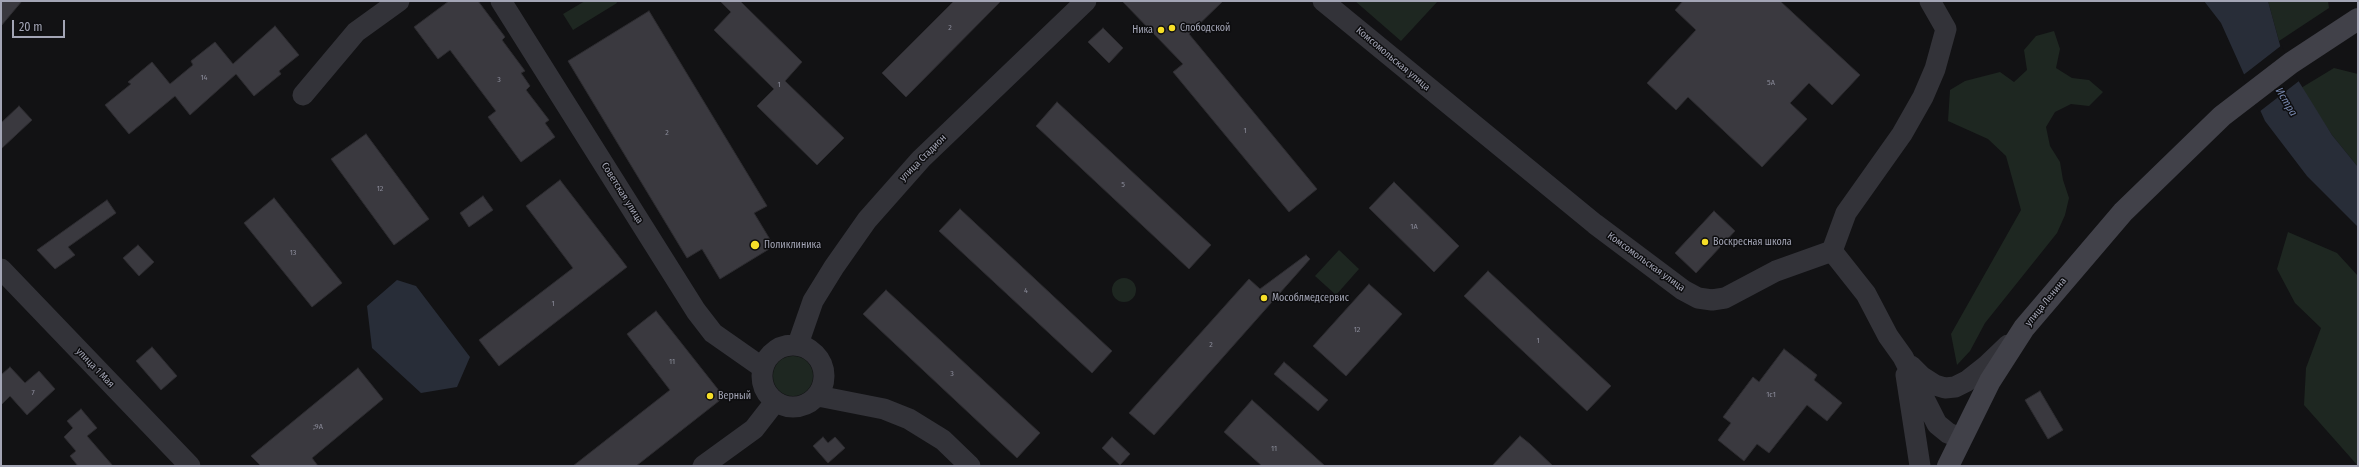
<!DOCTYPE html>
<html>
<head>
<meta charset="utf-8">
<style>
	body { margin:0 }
	#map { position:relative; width:2359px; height:467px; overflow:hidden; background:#121214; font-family:"Fira Sans Condensed",sans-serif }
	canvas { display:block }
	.frame { position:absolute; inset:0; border:2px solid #a3a5b5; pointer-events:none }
	.scale { position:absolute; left:12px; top:20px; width:53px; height:18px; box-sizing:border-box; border:2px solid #a3a5b5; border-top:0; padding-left:5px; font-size:12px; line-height:14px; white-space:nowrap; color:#a3a5b5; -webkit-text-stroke:3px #0d0d0f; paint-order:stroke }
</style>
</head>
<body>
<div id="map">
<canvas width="2359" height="467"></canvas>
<div class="frame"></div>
<div class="scale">20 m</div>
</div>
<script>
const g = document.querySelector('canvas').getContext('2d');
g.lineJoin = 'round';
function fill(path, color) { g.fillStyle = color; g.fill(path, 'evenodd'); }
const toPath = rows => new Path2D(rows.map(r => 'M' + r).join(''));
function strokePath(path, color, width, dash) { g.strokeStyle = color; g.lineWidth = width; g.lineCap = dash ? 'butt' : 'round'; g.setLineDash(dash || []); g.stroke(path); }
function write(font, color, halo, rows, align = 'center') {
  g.font = font + ' "Fira Sans Condensed",sans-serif'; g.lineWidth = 3; g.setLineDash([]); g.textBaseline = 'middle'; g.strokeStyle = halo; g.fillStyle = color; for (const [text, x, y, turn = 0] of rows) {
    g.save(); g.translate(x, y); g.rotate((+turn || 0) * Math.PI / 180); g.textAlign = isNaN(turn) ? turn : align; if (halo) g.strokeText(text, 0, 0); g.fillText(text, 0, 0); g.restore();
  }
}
fill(toPath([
	[585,1,616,1,617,3,573,30,563,14],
	[1355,1,1438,1,1401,41],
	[2268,1,2328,1,2329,8,2279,41],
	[2054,31,2060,49,2056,68,2072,78,2089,80,2103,92,2089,106,2071,104,2055,112,2046,127,2050,146,2060,162,2063,180,2069,198,2065,215,2057,233,1985,323,1970,351,1957,365,1951,334,2021,210,2006,156,1988,139,1948,121,1950,90,1965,81,2000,72,2014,82,2027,70,2024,50,2036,36],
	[2334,68,2358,74,2358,167,2332,135,2301,88],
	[2288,232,2337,253,2358,276,2358,466,2304,405,2306,368,2321,328,2295,303,2277,269],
	[1339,250,1359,269,1336,295,1315,276],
	'1112 290a12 12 0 1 1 24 0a12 12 0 1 1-24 0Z',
	'773 376a20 20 0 1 1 40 0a20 20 0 1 1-40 0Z'
]), '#1e2721');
fill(toPath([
	[2204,1,2268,1,2283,56,2332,135,2358,167,2358,227,2307,176,2265,121,2221,23],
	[397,280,416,286,470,357,457,387,421,393,372,348,367,306]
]), '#282d38');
fill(toPath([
	[2282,45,2285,55,2299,81,2259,112,2242,76]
]), '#121214');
const building = toPath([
	[1,1,22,1,1,26,1,1],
	[449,1,478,1,505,37,502,40,525,71,521,73,530,86,526,90,549,120,545,123,555,137,521,162,488,117,496,111,450,50,438,59,414,27,449,1],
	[720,1,740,1,802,62,785,81,844,138,817,165,757,106,774,89,714,30,731,12,720,1],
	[954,1,1001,1,906,97,882,73,954,1],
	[1122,1,1223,1,1189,34,1317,189,1289,212,1173,72,1183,64,1122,1],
	[1683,1,1780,1,1860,75,1832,105,1809,83,1790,103,1807,119,1762,167,1688,97,1676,110,1647,83,1696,30,1675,10,1683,1],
	[649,11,767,206,754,213,774,246,720,279,702,249,687,258,568,61,649,11],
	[275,26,299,55,279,71,281,74,254,96,236,74,190,115,175,96,129,134,105,105,131,84,128,82,152,62,170,84,193,65,191,61,215,42,233,64,275,26],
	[1103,28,1123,48,1109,63,1088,42,1103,28],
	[1057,102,1211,245,1189,269,1036,126,1057,102],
	[19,106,32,120,1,149,1,123,19,106],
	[366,134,429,219,394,245,331,159,366,134],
	[560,180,627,267,499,366,479,340,573,268,526,206,560,180],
	[1394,182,1459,246,1434,272,1369,208,1394,182],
	[483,196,493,210,469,227,460,213,483,196],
	[274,198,342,283,312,307,244,223,274,198],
	[107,200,116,213,68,247,75,255,55,269,37,250,107,200],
	[960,209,1112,351,1092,373,939,231,960,209],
	[1714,211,1735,231,1696,273,1675,253,1714,211],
	[138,245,154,262,139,276,123,258,138,245],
	[1306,255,1310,259,1154,435,1129,413,1249,279,1260,289,1306,255],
	[1488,271,1611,386,1587,411,1464,296,1488,271],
	[1369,284,1402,314,1346,376,1313,346,1369,284],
	[886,290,1040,433,1017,458,863,314,886,290],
	[656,311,724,397,636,466,573,466,670,390,627,334,656,311],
	[152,347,177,376,161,390,136,361,152,347],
	[1784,349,1817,375,1814,380,1842,403,1827,421,1807,405,1769,453,1757,444,1744,461,1718,440,1731,423,1723,417,1753,377,1759,382,1784,349],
	[1284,362,1328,400,1318,411,1274,374,1284,362],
	[10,367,25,383,39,371,55,389,27,415,10,396,1,405,1,375,10,367],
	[358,368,383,399,312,458,318,466,261,466,251,456,358,368],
	[2040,391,2063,430,2048,439,2025,400,2040,391],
	[1252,400,1283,428,1325,466,1262,466,1224,432,1252,400],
	[81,409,97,428,87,436,113,466,78,466,70,456,76,451,64,437,73,428,67,421,81,409],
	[1520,436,1530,444,1553,466,1492,466,1520,436],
	[823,437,828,443,835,437,845,448,828,463,813,446,823,437],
	[1112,437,1130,454,1120,465,1102,448,1112,437]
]);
fill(building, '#3a393f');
strokePath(building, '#2d2c30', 1);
strokePath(toPath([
	[501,1,696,311,713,333,763,368],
	[1323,1,1595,224,1683,290,1698,298,1712,300,1725,298,1776,271,1832,251],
	[303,95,356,32,399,1],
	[1832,251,1846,213,1902,134,1923,97,1935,69,1946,29,1930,1],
	[1832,251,1866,294,1888,336,1903,357,1937,424,1948,433,1960,438],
	[1,269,190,466],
	[798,344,813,301,834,267,867,220,921,159,1086,1],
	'762 376a31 31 0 1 1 62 0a31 31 0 1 1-62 0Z',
	[1911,366,1921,376,1935,385,1945,388,1955,387,1967,381,1986,366,2008,345],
	[1906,375,1920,466],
	[818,396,884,409,909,419,943,440,970,466],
	[703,466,754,429,775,402]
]), '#333339', 21);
strokePath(toPath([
	[1948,466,1990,381,2024,328,2123,212,2222,116,2291,63,2358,19]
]), '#414149', 22);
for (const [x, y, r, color] of [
	[1172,28,4,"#f6de28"],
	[1161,30,4,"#f6de28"],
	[1705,242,4,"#f6de28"],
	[755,245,5,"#f6de28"],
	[1264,298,4,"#f6de28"],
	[710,396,4,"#f6de28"]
]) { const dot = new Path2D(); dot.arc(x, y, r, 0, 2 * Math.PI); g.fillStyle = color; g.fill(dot); strokePath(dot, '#0d0d0f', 1.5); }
write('8px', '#898a98', null, [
	["2",950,28],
	["14",204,78],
	["3",499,80],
	["5А",1771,83],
	["1",779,85],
	["1",1245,131],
	["2",667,133],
	["5",1123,185],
	["12",380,189],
	["1А",1414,227],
	["13",293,253],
	["4",1026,291],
	["1",553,304],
	["12",1357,330],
	["1",1538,341],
	["2",1211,345],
	["11",672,362],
	["3",952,374],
	["7",33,393],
	["1с1",1771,395],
	[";9А",318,427],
	["11",1274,449]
]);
write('10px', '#a3a5b5', '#0d0d0f', [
	["Слободской",1180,28],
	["Ника",1153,30,"right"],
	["Воскресная школа",1713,242],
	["Поликлиника",764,245],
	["Мособлмедсервис",1272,298],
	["Верный",718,396]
], 'left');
write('10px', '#a3a5b5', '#0d0d0f', [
	["Комсомольская улица",1393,59,40],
	["улица Стадион",923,158,-45],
	["Советская улица",622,193,58],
	["Комсомольская улица",1646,262,36],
	["улица Ленина",2046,302,-51],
	["улица 1 Мая",95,368,46]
]);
write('italic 11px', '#798ab1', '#0d0d0f', [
	["Истра",2286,102,59]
]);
</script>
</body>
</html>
